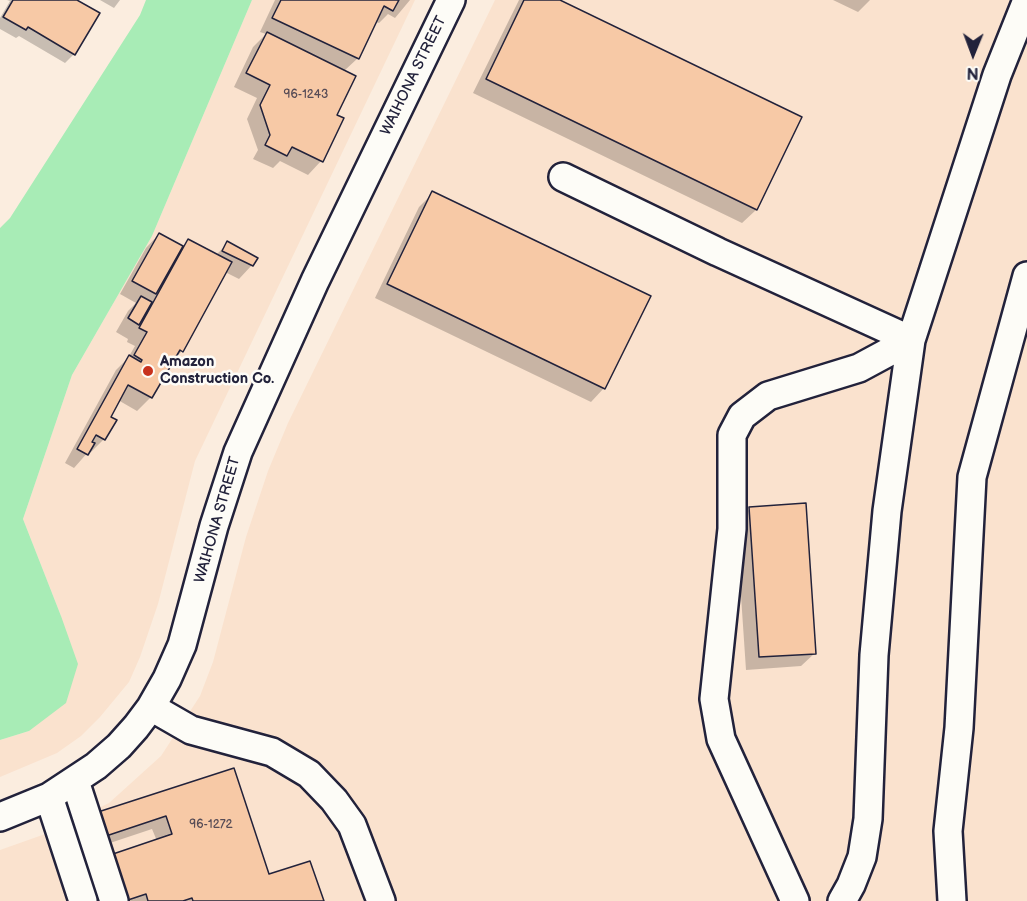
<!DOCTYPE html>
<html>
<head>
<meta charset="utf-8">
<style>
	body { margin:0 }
	#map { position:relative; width:1027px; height:901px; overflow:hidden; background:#fbeddf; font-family:"Balsamiq Sans",sans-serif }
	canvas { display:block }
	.north { position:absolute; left:943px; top:24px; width:60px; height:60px; -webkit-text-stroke:4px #fdfcf7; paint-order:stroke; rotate:181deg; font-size:16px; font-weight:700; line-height:24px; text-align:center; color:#22223b }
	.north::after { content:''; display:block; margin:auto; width:21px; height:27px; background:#22223b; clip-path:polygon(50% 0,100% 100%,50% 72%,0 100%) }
</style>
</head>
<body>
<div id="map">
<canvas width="1027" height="901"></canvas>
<div class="north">N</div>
</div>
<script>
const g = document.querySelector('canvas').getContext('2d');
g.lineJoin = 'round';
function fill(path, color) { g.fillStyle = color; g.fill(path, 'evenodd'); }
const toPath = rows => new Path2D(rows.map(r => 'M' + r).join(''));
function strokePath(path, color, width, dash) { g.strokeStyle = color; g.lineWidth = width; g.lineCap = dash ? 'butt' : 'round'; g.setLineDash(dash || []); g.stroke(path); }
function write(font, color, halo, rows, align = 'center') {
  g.font = font + ' "Balsamiq Sans",sans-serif'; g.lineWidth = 5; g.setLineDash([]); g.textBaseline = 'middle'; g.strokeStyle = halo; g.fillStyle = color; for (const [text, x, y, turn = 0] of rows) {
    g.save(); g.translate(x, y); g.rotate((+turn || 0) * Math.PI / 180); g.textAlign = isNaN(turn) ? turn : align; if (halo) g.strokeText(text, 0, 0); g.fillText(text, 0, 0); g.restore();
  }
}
fill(toPath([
	[252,0,415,0,195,461,158,604,140,657,129,682,100,717,81,736,57,753,0,777,0,740,29,731,61,616,23,519,72,375,152,236],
	[495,0,1027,0,1027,901,0,901,0,850,48,833,109,803,161,756,200,696,213,662,246,537,268,471,288,423]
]), '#fae2ce');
fill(toPath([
	[146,0,252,0,152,236,72,375,23,519,61,616,78,664,66,703,29,731,0,740,0,228,10,218,140,15]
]), '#a8ecb6');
fill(toPath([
	[7,0,74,0,74,54,65,63,19,36,16,38,0,29,0,18,10,1],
	[100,0,120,0,114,8],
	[275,0,410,0,395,18,388,14,379,23,375,22,358,58,344,71,335,115,342,119,321,161,308,175,280,161,273,168,253,159,258,150,247,119,257,98,234,87,253,47,266,34,260,32],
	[519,0,556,0,800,118,756,210,742,223,473,93],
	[833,0,870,0,858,12],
	[433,193,604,388,591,402,375,298,419,207],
	[159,234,182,247,188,241,216,255,228,243,252,265,239,279,225,272,182,351,172,361,151,397,137,411,118,400,109,417,104,439,91,452,89,451,74,468,65,463,116,370,128,358,135,346,127,342,128,339,116,332,128,311,136,303,120,294,146,248],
	[750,509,815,653,801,666,746,670,736,522],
	[233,770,268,876,309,862,322,901,107,901,97,869,110,856,157,841,152,829,92,849,85,827,99,814],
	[99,820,102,820,109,843,107,844]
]), '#0003');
const building = toPath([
	[13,0,77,0,100,13,75,55,28,27,26,30,3,17,13,0],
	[281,0,399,0,393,11,384,6,359,59,272,18,281,0],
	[524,0,560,0,802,117,757,210,486,79,524,0],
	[267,32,356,76,337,115,344,118,323,162,292,147,287,156,265,145,270,135,260,105,270,85,246,73,267,32],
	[432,191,651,296,605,389,387,284,432,191],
	[159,233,183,246,156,294,132,281,159,233],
	[188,239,232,262,183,352,180,350,152,398,128,385,111,417,117,420,105,440,96,435,92,442,95,443,88,455,77,449,129,355,141,362,142,360,134,355,147,332,139,328,188,239],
	[227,241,258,258,253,266,222,251,227,241],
	[141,296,152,302,139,325,128,318,141,296],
	[806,503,816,654,759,657,749,507,806,503],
	[234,768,269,874,310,861,324,901,193,901,192,898,183,901,148,901,146,894,125,901,110,855,172,834,166,816,106,836,98,812,234,768]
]);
fill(building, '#f7c9a6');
strokePath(building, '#22223b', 1.5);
const minor = toPath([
	[563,177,718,252,911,340],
	[151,707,191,730,272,752,309,774,334,800,352,825,381,901],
	[75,781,114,901],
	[49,797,83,901],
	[0,817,49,797,96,766,119,746,136,727,151,707,167,679,182,645,214,526,238,452,315,281,451,0],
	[795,901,721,739,714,699,732,529,732,435,742,416,768,396,859,368,911,340],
	[842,901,851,885,862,857,868,819,874,655,887,511,911,340,997,75,1027,0],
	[952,901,948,831,959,728,972,477,1027,276]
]);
strokePath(minor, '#22223b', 32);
strokePath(minor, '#fdfcf7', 27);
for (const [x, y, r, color] of [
	[148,371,6,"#c8321e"]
]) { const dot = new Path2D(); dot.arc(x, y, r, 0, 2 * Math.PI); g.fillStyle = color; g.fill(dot); strokePath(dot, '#fdfcf7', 2); }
write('12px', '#574c56', null, [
	["96-1243",306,95],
	["96-1272",211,825]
]);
write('15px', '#22223b', '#fdfcf7', [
	["WAIHONA STREET",414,76,-64],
	["WAIHONA STREET",218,520,-74]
]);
write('bold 15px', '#22223b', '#fdfcf7', [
	["Amazon",160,362],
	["Construction Co.",160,379]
], 'left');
</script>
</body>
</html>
